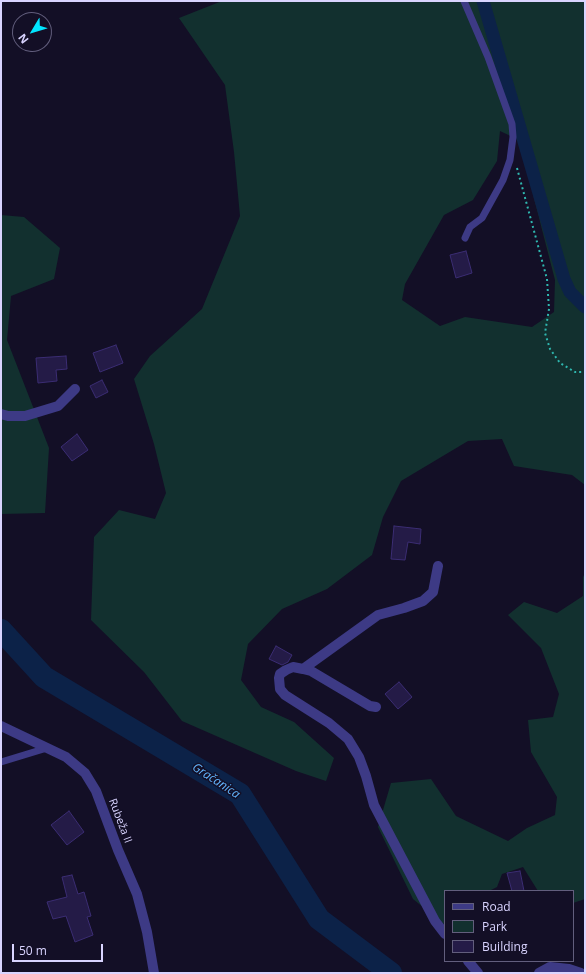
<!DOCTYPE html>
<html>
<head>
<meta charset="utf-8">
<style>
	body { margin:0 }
	#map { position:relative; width:586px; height:974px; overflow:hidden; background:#130f26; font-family:"Open Sans",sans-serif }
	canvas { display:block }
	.frame { position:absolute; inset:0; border:2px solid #d9d4ff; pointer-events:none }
	.legend { position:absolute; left:444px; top:890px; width:130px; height:72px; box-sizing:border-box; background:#130f26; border:1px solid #625e7d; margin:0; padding:5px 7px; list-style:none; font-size:12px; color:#d9d4ff }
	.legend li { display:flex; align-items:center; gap:8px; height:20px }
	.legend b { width:20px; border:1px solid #625e7d }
	.north { position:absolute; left:12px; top:12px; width:40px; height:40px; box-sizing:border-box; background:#130f26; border:1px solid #625e7d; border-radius:50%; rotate:232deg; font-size:11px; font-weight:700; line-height:16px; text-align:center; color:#d9d4ff }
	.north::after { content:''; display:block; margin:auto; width:14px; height:18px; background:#00e5ff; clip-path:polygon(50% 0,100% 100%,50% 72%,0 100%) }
	.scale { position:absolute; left:12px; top:944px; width:91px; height:18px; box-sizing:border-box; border:2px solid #d9d4ff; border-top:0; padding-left:5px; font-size:12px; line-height:14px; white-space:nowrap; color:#d9d4ff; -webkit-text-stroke:3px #130f26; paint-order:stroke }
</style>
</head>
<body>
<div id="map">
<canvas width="586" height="974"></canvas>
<div class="frame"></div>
<ul class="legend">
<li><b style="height:5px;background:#3d3a85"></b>Road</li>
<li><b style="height:11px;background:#12302f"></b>Park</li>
<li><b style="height:11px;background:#241b47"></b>Building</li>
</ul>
<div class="north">N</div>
<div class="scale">50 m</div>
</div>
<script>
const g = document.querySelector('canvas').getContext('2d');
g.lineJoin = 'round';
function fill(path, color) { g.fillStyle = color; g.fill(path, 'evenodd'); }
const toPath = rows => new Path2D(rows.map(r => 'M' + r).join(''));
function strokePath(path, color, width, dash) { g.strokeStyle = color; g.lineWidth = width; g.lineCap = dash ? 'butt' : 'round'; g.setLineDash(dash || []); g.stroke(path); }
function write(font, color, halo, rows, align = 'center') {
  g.font = font + ' "Open Sans",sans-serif'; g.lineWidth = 3; g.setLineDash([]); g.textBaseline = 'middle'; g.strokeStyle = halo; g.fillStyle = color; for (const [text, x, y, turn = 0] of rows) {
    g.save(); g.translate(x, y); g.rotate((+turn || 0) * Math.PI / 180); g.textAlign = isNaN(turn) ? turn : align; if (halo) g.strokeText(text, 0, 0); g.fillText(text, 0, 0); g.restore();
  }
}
fill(toPath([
	[222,1,585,1,585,485,572,475,514,466,502,439,468,441,401,481,383,517,372,555,327,589,282,609,248,644,241,680,261,707,294,722,334,758,326,781,296,771,182,721,144,672,91,620,94,537,119,510,155,519,166,493,154,444,134,379,150,356,202,309,240,216,234,152,225,85,179,18],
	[500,131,519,140,555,280,554,312,532,327,465,317,440,326,402,300,405,284,444,215,473,200,497,161],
	[1,215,24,217,60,248,54,279,11,296,7,340,49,448,45,513,1,514],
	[585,573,585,899,573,903,573,891,538,891,523,867,502,874,497,887,489,891,445,891,445,925,413,899,378,827,391,783,431,779,456,816,508,841,527,828,555,815,557,797,531,752,528,720,553,717,559,694,541,648,508,615,524,602,557,613,583,596,583,577]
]), '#12302f');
strokePath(toPath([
	[483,1,564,279,570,292,585,307]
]), '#0c2248', 13);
strokePath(toPath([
	[1,630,44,677,240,794,319,919,391,973]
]), '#0c2248', 22);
const building = toPath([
	[466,251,472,273,456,278,450,255,466,251],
	[116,345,123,363,100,372,93,353,116,345],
	[66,356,67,369,56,370,57,381,38,383,36,358,66,356],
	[102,380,108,392,96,398,90,386,102,380],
	[77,434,88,450,72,461,61,447,77,434],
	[394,526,421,529,420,544,408,542,405,560,391,559,394,526],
	[276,646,292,655,288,662,282,665,269,659,276,646],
	[399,682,412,697,398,709,385,694,399,682],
	[69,811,84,832,67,845,51,825,69,811],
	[520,871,524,891,512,891,507,873,520,871],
	[72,875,78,894,84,892,91,916,87,917,93,935,75,942,66,916,53,919,47,902,67,897,62,877,72,875]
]);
fill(building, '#241b47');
strokePath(building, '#3b2d73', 1);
strokePath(toPath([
	[517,168,547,279,549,309,545,333,550,349,560,363,575,372,585,372]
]), '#2fb8b0', 2, [2, 3]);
strokePath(toPath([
	[464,1,488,57,512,124,513,137,510,160,503,180,482,218,470,227,465,238],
	[1,762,47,748]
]), '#3d3a85', 7);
strokePath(toPath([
	[1,414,8,416,25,416,58,406,75,389],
	[303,669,378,615,404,608,423,601,433,592,438,566],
	[376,707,370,706,311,671,303,669,293,667,286,670,280,674,279,678,280,689,285,695,329,723,348,739,359,757,366,776,374,805,435,921,445,934],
	[1,726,66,757,85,773,96,791,118,850,137,894,147,932,154,973],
	[468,961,478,973],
	[539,973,550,967,569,969,581,973]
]), '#3d3a85', 10);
write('11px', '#d9d4ff', '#130f26', [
	["Rubeža II",120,821,69]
]);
write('italic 12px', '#62b6ff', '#130f26', [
	["Gračanica",216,781,33]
]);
</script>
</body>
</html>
